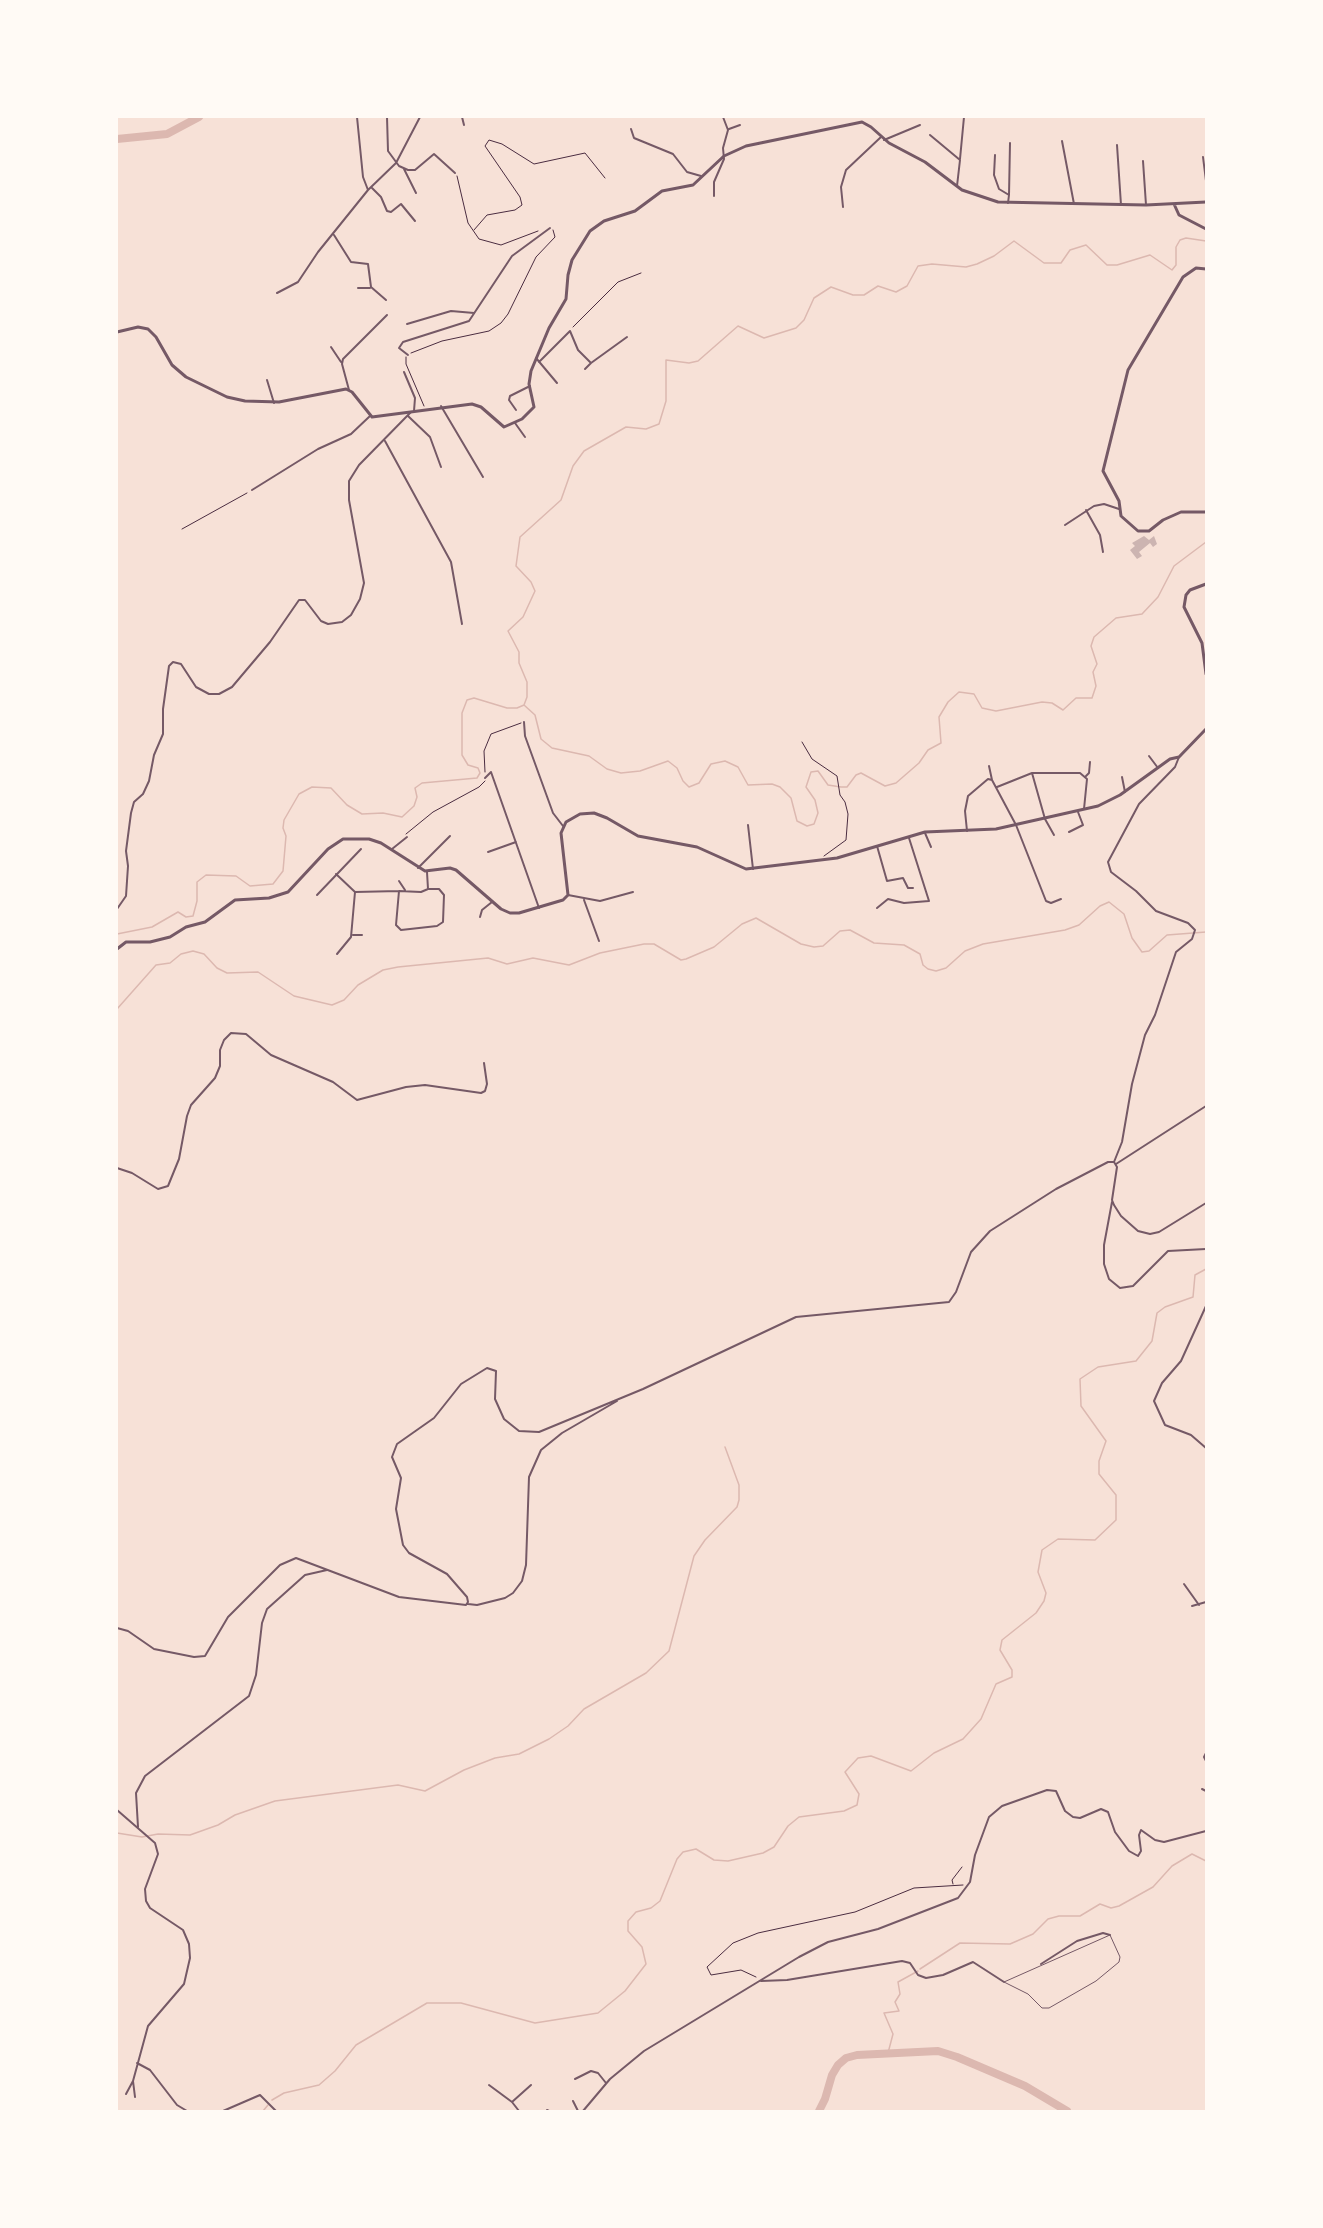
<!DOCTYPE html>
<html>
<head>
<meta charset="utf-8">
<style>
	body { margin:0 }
	#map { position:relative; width:1323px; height:2228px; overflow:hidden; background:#f7e1d7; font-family:Commissioner,sans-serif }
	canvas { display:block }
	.frame { position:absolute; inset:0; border:118px solid #fffaf5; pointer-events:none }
</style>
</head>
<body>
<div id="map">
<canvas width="1323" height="2228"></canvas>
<div class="frame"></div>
</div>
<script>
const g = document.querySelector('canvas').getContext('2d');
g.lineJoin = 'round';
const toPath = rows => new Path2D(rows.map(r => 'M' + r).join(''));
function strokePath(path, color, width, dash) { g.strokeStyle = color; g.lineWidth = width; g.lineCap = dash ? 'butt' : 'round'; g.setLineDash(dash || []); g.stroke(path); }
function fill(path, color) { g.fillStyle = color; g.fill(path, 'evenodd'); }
strokePath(toPath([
	[524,705,535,715,541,739,552,748,589,756,607,769,621,773,640,771,668,761,677,768,683,781,689,787,699,783,711,764,725,761,738,767,748,785,772,784,780,787,791,798,797,821,807,826,814,824,818,813,815,800,806,787,811,772,818,771,828,785,841,787,847,787,856,775,861,773,885,786,896,783,919,763,928,750,941,743,939,717,948,702,959,692,974,694,982,708,996,711,1042,702,1052,703,1063,710,1076,698,1092,698,1096,686,1093,672,1097,664,1091,646,1094,637,1116,618,1142,614,1158,597,1174,566,1206,542],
	[117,934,152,927,178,912,186,917,193,916,197,901,197,882,206,875,236,876,250,886,273,884,283,871,286,836,283,828,284,820,299,794,312,787,331,788,347,805,362,814,383,813,402,817,414,806,417,797,415,788,422,783,477,778,480,773,478,768,468,765,462,755,462,713,467,700,474,698,507,708,517,708,524,705,527,697,527,682,519,663,519,652,508,631,523,617,535,591,531,582,516,566,520,537,561,500,573,466,584,451,626,427,646,429,659,424,666,401,666,360,689,363,698,361,738,326,764,338,796,328,804,320,814,298,831,287,853,295,864,295,878,286,896,292,907,286,918,266,932,264,966,267,977,264,994,256,1014,241,1044,263,1061,263,1070,250,1086,245,1107,265,1117,265,1150,255,1172,270,1176,265,1176,247,1180,240,1186,238,1206,241],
	[117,1009,156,965,170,963,181,954,193,951,204,954,217,968,227,973,258,972,294,996,332,1005,344,1000,358,985,383,970,398,967,488,958,507,964,533,958,569,965,600,953,644,944,654,944,681,960,686,959,714,947,742,924,756,918,801,944,814,947,823,946,840,931,850,930,874,943,904,945,920,954,923,965,928,969,936,971,946,968,965,951,983,944,1065,930,1079,925,1100,906,1109,902,1124,914,1132,938,1142,952,1149,951,1167,935,1206,932],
	[117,1833,142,1837,158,1834,190,1835,218,1825,235,1815,275,1801,398,1785,425,1791,464,1770,495,1758,519,1754,549,1739,568,1726,584,1709,646,1673,669,1651,694,1556,705,1540,737,1507,739,1500,739,1485,725,1447],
	[920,1969,960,1943,1010,1944,1033,1934,1048,1919,1059,1916,1080,1916,1100,1904,1111,1908,1119,1906,1153,1887,1172,1866,1192,1854,1206,1861],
	[888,2053,893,2034,884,2013,899,2011,895,2002,900,1994,898,1982,918,1971],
	[272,2100,284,2093,319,2085,335,2071,356,2045,427,2003,461,2003,535,2023,598,2013,625,1991,646,1964,642,1947,628,1931,628,1921,636,1912,651,1908,660,1901,677,1859,683,1852,696,1849,714,1860,728,1861,763,1853,774,1847,788,1826,799,1817,844,1811,857,1805,859,1794,845,1772,858,1758,871,1756,911,1771,934,1753,963,1739,981,1719,996,1684,1012,1677,1012,1670,1000,1650,1002,1640,1036,1613,1044,1601,1046,1593,1038,1572,1042,1550,1058,1539,1095,1540,1116,1520,1116,1495,1099,1474,1099,1461,1106,1441,1081,1406,1080,1379,1098,1367,1136,1361,1152,1341,1157,1313,1165,1307,1193,1297,1195,1275,1206,1269],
	[263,2111,268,2105]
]), '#dcb8b0', 1.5);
strokePath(toPath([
	[117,139,167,134,199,117],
	[819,2111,825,2099,832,2075,838,2065,846,2058,857,2055,938,2051,957,2057,1025,2086,1067,2111]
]), '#dcb8b0', 8);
fill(toPath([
	[1144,536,1149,540,1154,536,1157,544,1153,547,1150,543,1139,552,1142,556,1137,559,1130,550,1135,546,1132,543]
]), '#ccb4b1');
strokePath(toPath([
	[457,176,468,223,479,239,501,245,538,231],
	[474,230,487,215,515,210,522,205,520,197,485,146,489,140,502,144,534,164,585,153,605,178],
	[573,327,618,282,641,273],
	[411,353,442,341,489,331,501,323,508,314,536,257,555,237,553,230],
	[406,357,406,364,424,406],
	[182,529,247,493],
	[802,742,812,759,837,776,840,795,845,802,848,814,846,840,824,856],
	[485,772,484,751,491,734,521,723],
	[406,834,433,812,479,787,485,781],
	[953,1884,952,1880,962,1867],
	[756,1977,741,1970,711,1975,707,1967,733,1943,758,1933,855,1912,914,1888,963,1885]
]), '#4a2c40', 1);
strokePath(toPath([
	[1110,1935,1120,1957,1119,1962,1096,1981,1049,2008,1042,2008,1028,1994,1004,1982,1110,1935]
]), '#755966', 1);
strokePath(toPath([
	[357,117,363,177,368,190],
	[387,117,388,151,399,166,408,170,415,170,434,154,455,173],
	[462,117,464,125],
	[631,129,634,138,673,154,687,172,701,176],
	[729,129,740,125],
	[930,135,960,160,957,186],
	[884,140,920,125],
	[1062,141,1074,204],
	[1117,145,1121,205],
	[995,155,994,175,999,189,1009,195,1008,203],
	[1203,157,1206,181],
	[960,159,964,117],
	[1143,161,1146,205],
	[404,169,416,193],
	[371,187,381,197,387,211,391,212,401,204,415,221],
	[1009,195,1010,143],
	[714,196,714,182,724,159,723,148,728,130,723,117],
	[843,207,841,187,846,170,881,137],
	[334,235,351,262,368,264,371,287,386,300],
	[358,288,370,288],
	[277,293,298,282,318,252,368,190,396,163,420,117],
	[407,324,451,311,474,313],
	[331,347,341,362],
	[408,355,399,348,403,342,469,321,512,256,550,228],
	[536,358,557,383],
	[539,362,570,331,578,350,591,363,627,337],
	[585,369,591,363],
	[404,372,415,398,414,411],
	[267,380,274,403],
	[349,390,342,364,343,359,387,315],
	[441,406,483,477],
	[516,410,509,400,510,396,530,386],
	[408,416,430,437,441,467],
	[515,423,525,437],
	[385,441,451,562,462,624],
	[252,490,318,449,351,434,370,416],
	[1086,510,1100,535,1103,552],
	[1065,525,1094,506,1104,504,1119,509],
	[524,722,525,736,553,813,563,826],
	[1149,756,1158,768],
	[989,766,992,780],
	[1032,773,1045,819,1054,835],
	[1086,776,1089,773,1090,762],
	[1122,777,1125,792],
	[485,778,491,772,539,908],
	[997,787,1032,773,1080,773,1087,779,1084,809],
	[748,825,753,869],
	[967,831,965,811,968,796,988,779,992,780,1016,825,1046,901,1051,903,1061,899],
	[1069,832,1083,825,1078,812],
	[925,833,931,847],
	[877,846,887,881,903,878,908,888,913,888],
	[392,849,407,837],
	[488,852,516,842],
	[418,868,450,836],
	[427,872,428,889],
	[336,874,355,892],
	[399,881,405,890],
	[428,889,439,889,444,895,443,922,437,926,401,930,396,925,399,891,421,892,428,889],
	[317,895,361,849],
	[568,895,600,901,633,892],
	[584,900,599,941],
	[877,908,888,899,904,903,929,901,909,838],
	[117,909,126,896,128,866,126,851,131,813,134,802,143,794,149,781,154,755,163,734,163,709,169,666,173,662,181,664,196,687,209,694,219,694,232,687,270,642,299,600,305,600,321,621,328,624,342,622,351,615,360,599,364,583,349,500,349,481,359,465,411,412],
	[480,917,482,910,492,902],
	[353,935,362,935],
	[337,954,351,937,355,892,399,891],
	[1114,1162,1122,1142,1132,1084,1145,1035,1155,1015,1176,952,1192,939,1195,930,1188,923,1156,911,1136,891,1111,872,1108,862,1139,804,1175,767,1179,757],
	[1116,1164,1206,1106],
	[117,1168,132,1173,158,1189,168,1186,179,1159,187,1116,191,1105,215,1078,220,1066,220,1050,224,1040,231,1033,246,1034,271,1055,333,1082,357,1100,406,1087,425,1085,481,1093,485,1091,487,1084,484,1063],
	[1112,1202,1104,1245,1104,1264,1109,1279,1120,1288,1133,1286,1168,1251,1206,1249],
	[1206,1306,1181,1361,1162,1383,1154,1401,1165,1425,1191,1435,1206,1448],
	[1184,1584,1199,1605],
	[468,1604,477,1605,505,1598,513,1593,522,1581,526,1565,529,1477,541,1450,562,1433,617,1401],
	[1192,1606,1206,1602],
	[117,1628,128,1631,154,1649,194,1657,205,1656,228,1617,280,1565,296,1558,399,1597,466,1605,468,1602,467,1597,447,1574,409,1553,403,1545,396,1509,401,1478,392,1457,397,1444,434,1418,461,1384,487,1368,496,1371,495,1399,504,1419,519,1431,539,1432,643,1389,796,1317,949,1302,956,1292,971,1252,990,1231,1056,1189,1108,1162,1114,1162,1117,1167,1112,1200,1114,1205,1121,1216,1138,1231,1150,1234,1159,1232,1206,1203],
	[1206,1753,1204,1757,1206,1761],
	[1202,1789,1206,1791],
	[117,1810,155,1843,158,1854,145,1889,146,1901,150,1908,183,1930,189,1944,190,1958,184,1984,148,2026,133,2081,126,2094],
	[138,1827,136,1793,145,1776,249,1696,256,1675,262,1623,267,1609,305,1575,327,1570],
	[1041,1964,1077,1941,1103,1933,1110,1935],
	[761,1981,787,1980,902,1961,910,1963,918,1975,926,1978,943,1975,973,1962,1004,1982],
	[137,2063,150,2070,177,2105,187,2111],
	[575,2079,591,2071,598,2073,606,2083],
	[133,2081,135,2097],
	[489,2085,512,2102,519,2111],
	[573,2101,578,2111],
	[512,2102,531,2085],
	[547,2110,549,2111],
	[223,2111,260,2095,276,2111],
	[583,2111,610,2079,644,2051,799,1957,828,1942,878,1929,958,1898,970,1882,975,1855,989,1817,1002,1806,1047,1790,1056,1791,1065,1811,1073,1817,1080,1818,1101,1809,1108,1812,1115,1832,1129,1851,1138,1856,1141,1851,1139,1835,1141,1830,1155,1840,1164,1842,1206,1831]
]), '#755966', 2);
strokePath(toPath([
	[1174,204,1179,215,1206,229],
	[1206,269,1196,268,1183,277,1128,370,1103,471,1119,501,1121,516,1138,531,1149,531,1163,520,1181,512,1206,512],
	[117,332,138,327,148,329,156,337,172,365,186,377,227,397,245,401,279,402,346,389,352,392,372,417,472,404,481,407,504,427,522,419,534,407,529,384,531,371,549,328,566,299,568,275,572,260,590,231,604,221,635,211,662,191,693,185,724,156,746,146,862,122,871,127,889,143,925,162,962,190,998,202,1146,205,1206,202],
	[1206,584,1190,590,1186,595,1184,607,1202,643,1206,674],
	[117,949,126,942,150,942,170,937,186,927,205,922,235,900,269,898,288,892,328,849,343,839,369,839,381,843,425,871,450,868,456,870,501,909,510,913,519,913,563,900,568,895,561,833,566,822,580,814,594,813,607,818,638,836,697,847,746,869,837,858,925,832,996,829,1098,806,1120,795,1170,759,1179,757,1206,729]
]), '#755966', 3);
</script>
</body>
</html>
